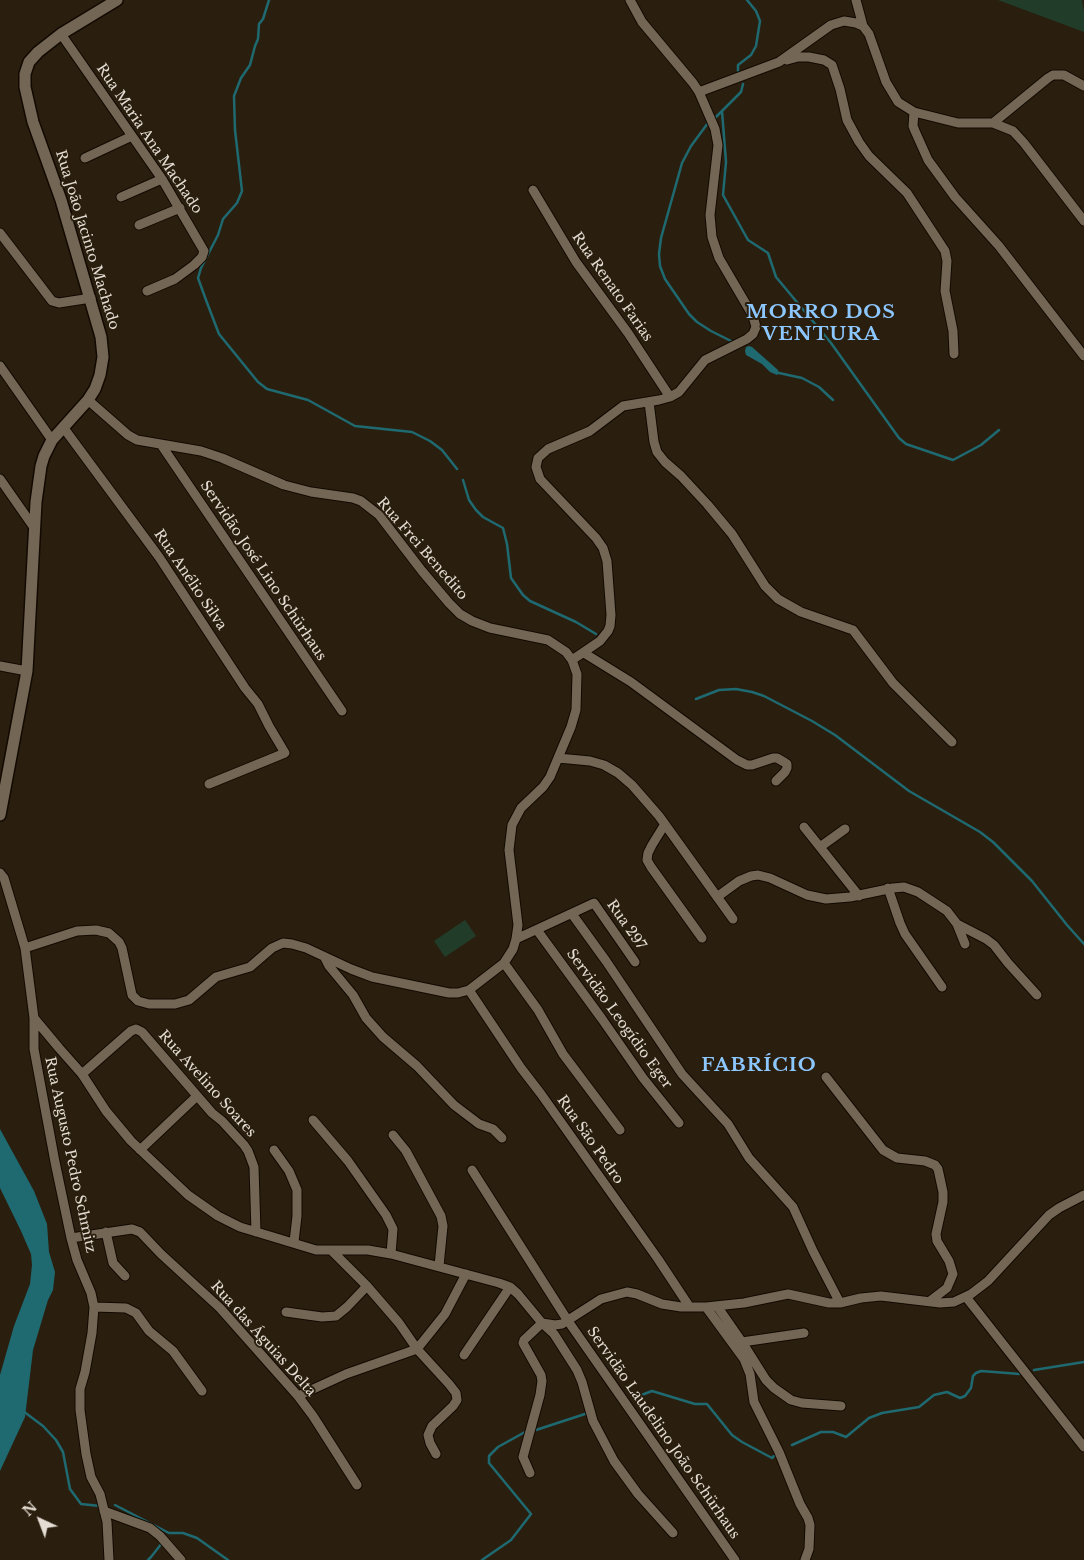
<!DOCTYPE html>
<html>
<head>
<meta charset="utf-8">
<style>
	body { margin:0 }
	#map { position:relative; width:1084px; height:1560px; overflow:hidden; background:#2a1f0f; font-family:"Libre Baskerville",serif }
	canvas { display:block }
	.north { position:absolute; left:15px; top:1495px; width:50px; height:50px; -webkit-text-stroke:4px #2a1f0f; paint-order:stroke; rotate:317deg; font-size:14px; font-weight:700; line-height:20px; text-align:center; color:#e5ddd3 }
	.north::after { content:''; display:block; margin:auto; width:18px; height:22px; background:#e5ddd3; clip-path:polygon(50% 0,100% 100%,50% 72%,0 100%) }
</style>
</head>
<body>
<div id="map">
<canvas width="1084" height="1560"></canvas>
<div class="north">N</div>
</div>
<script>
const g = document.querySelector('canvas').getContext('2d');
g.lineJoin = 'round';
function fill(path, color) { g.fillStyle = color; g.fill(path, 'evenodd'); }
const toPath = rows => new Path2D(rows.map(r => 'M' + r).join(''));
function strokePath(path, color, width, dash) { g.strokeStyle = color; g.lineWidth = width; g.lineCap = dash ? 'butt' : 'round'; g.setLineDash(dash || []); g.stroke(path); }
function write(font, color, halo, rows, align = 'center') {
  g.font = font + ' "Libre Baskerville",serif'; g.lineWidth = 4; g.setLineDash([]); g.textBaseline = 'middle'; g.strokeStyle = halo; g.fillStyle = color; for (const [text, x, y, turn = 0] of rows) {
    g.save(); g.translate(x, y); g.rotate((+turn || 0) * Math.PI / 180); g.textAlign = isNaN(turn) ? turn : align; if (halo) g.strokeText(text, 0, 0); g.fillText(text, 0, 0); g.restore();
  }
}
fill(toPath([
	[998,0,1082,0,1084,12,1084,32],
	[465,920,476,936,445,957,434,941]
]), '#213d29');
fill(toPath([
	[749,346,752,347,778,370,779,373,777,375,770,372,762,364,746,355,745,351,746,347],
	[0,1129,34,1191,47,1224,49,1252,55,1272,53,1290,48,1300,33,1350,25,1417,0,1471,0,1375,14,1326,30,1284,32,1265,31,1254,21,1231,0,1188]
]), '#1f6971');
strokePath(toPath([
	[269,0,263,19,259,24,258,39,255,46,250,65,241,78,234,96,235,130,242,191,237,203,223,219,218,235,201,268,198,278,206,300,219,334,258,382,267,389,308,400,355,426,412,432,430,441,442,450,457,469],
	[738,71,738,65,751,55,756,46,760,21,756,11,747,0],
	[743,84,741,92,722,111,726,162,723,195,748,240,768,253,776,277,831,343,899,438,906,444,953,460,981,445,999,430],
	[714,119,722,111],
	[708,123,691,146,682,163,661,238,659,254,660,266,665,279,689,314,697,322,711,331,731,341],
	[779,373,802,378,819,387,833,400],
	[463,480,469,500,476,510,483,517,503,528,507,544,511,578,523,595,530,601,576,622,596,634],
	[696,699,719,690,736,689,752,692,764,696,812,721,835,735,909,791,980,832,993,842,1032,881,1067,925,1084,944],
	[1034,1370,1084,1362],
	[639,1396,652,1391,695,1404,707,1404,732,1435,742,1442,772,1458,774,1456],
	[23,1411,43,1426,56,1440,63,1452,70,1489,81,1504,100,1506],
	[536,1430,588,1413],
	[792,1445,821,1432,833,1432,846,1437,869,1418,882,1413,919,1407,934,1395,947,1392,960,1398,965,1396,971,1388,973,1376,976,1373,981,1371,1020,1374],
	[115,1505,169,1533,183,1533,197,1538,228,1560],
	[148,1560,151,1557,162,1543],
	[482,1560,511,1540,531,1514,489,1463,489,1456,498,1447,525,1432]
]), '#1f6971', 2.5);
const minor = toPath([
	[856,0,863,26],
	[61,34,162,179,204,251,202,257,194,265,175,279,147,291],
	[787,60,798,57,809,57,824,60,832,65,840,89,847,120,859,142,869,156,907,193,945,251,947,261,945,291,953,331,954,354],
	[699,92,779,62,831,25,844,21,856,23,863,26,869,34,886,82,898,102,914,112,958,123,993,123,1013,131,1024,143,1084,221],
	[914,112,913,126,915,131,928,160,955,197,999,246,1084,356],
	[993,123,1048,78,1053,75,1064,75,1084,86],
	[85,158,132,136],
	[533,190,576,262,628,333,670,397],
	[121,197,162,179],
	[139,225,180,208],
	[0,233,52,301,59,303,91,298],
	[0,366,52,440],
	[649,402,654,442,657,452,665,462,681,476,707,504,732,534,765,586,778,599,801,612,853,630,893,683,952,742],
	[63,427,159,557,245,688,258,704,269,726,285,753,209,784],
	[162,446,342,711],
	[0,479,35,529],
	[584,653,631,682,737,760,747,765,752,765,773,758,777,758,784,762,787,764,787,768,785,772,776,781],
	[572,660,600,641,608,631,610,626,611,615,607,561,603,548,596,538,540,479,536,467,538,458,548,449,590,431,623,406,659,400,670,397,679,392,705,360,747,339,753,334,756,327,753,316,719,258,712,237,710,215,718,145,715,129,699,92,693,83,642,22,630,0],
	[0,666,27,671],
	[558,758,590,761,604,765,618,773,632,785,659,816,733,919],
	[665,824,652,845,648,853,647,860,651,867,702,938],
	[804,827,859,896],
	[820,847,845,829],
	[0,873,4,878,25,948,34,1018,34,1049,55,1162,71,1238,77,1260,91,1293,94,1307,92,1333,85,1372,80,1389,80,1410,86,1454,91,1477,100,1494,107,1522,109,1560],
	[888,888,900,923,905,934,942,987],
	[717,897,739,881,751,876,758,875,770,878,807,895,826,899,850,897,893,888,904,887,918,892,947,911,957,924,965,944],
	[572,914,606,961,682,1074,728,1124,749,1158,793,1207,813,1251,840,1303],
	[957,924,986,939,994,945,1008,963,1037,995],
	[537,930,602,1019,643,1078,679,1123],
	[516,939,594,903,635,962],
	[25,948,77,931,96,930,109,933,119,942,122,948,132,995,138,1001,149,1004,175,1004,189,1000,216,977,250,967,272,948,283,943,292,944,306,948,351,969,372,977,449,993,458,993,469,990,504,963,513,949,516,939,518,925,509,850,512,825,521,808,543,787,550,777,571,727,576,710,577,674,572,660,566,652,548,640,490,628,472,621,460,614,449,603,422,571,379,515,361,501,353,498,311,492,284,485,222,458,201,451,137,440,128,435,88,400],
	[325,958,329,966,353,995,366,1018,383,1037,417,1066,454,1105,479,1124,493,1129,502,1138],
	[504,963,538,1010,563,1054,620,1130],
	[469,990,521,1068,541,1094,658,1259,689,1306],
	[34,1018,59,1048,82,1074,106,1111,131,1141,188,1195,218,1216,240,1227,316,1250,368,1250,391,1254,499,1283,510,1287,518,1294,542,1323,555,1325,562,1324,601,1299,627,1292,637,1294,662,1304,681,1307,706,1307,744,1303,788,1294,829,1303,840,1303,861,1298,881,1296,940,1303,954,1302,971,1294,988,1281,1049,1215,1059,1208,1084,1195],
	[82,1074,131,1031,136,1029,142,1032,212,1113,222,1121,244,1145,248,1151,254,1167,256,1232],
	[826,1077,883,1150,897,1158,925,1161,935,1165,938,1169,943,1192,943,1202,936,1234,937,1241,949,1261,953,1274,947,1288,930,1301],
	[313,1120,348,1161,386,1215,393,1229,391,1254],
	[393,1135,406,1151,441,1216,443,1226,439,1266],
	[140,1150,197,1096],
	[274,1150,289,1171,297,1190,297,1216,294,1242],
	[472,1170,568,1321,735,1560],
	[106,1232,113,1263,125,1276],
	[71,1238,132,1229,140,1232,161,1254,220,1308,298,1396,313,1416,357,1485],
	[332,1251,367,1286,399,1323,417,1349,449,1384,456,1393,457,1400,453,1406,432,1426,428,1435,430,1443,436,1454],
	[966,1297,1084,1447],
	[717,1306,742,1342,766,1380,774,1388,791,1400,802,1403,841,1406],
	[94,1307,126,1308,136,1313,149,1331,173,1351,202,1391],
	[706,1307,744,1359,750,1374,754,1402,779,1452,800,1504,808,1518,810,1525,809,1549,805,1560],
	[286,1312,322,1317,336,1316,347,1307,367,1286],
	[742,1342,804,1333],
	[464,1355,510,1287],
	[298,1396,346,1374,417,1349,445,1314,466,1274],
	[530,1473,523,1457,540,1395,542,1381,541,1375,523,1343,524,1340,542,1323,554,1334,577,1370,582,1382,593,1421,614,1461,638,1494,673,1533],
	[104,1511,150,1528,160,1536,181,1560]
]);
const secondary = toPath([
	[0,815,27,671,36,502,41,466,44,456,52,440,88,400,95,389,100,375,103,357,101,337,61,200,33,122,25,87,25,74,29,62,38,52,61,34,117,0]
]);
strokePath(minor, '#120900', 11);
strokePath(secondary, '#120900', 14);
strokePath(minor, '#736654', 9);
strokePath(secondary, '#736654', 11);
write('14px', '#e5ddd3', '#2a1f0f', [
	["Rua Maria Ana Machado",149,139,56],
	["Rua João Jacinto Machado",87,240,73],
	["Rua Renato Farias",612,287,55],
	["Rua Frei Benedito",422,549,49],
	["Servidão José Lino Schürhaus",263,571,56],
	["Rua Anélio Silva",190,580,56],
	["Rua 297",626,925,55],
	["Servidão Leogídio Eger",619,1019,54],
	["Rua Avelino Soares",207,1084,48],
	["Rua São Pedro",590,1140,55],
	["Rua Augusto Pedro Schmitz",70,1155,78],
	["Rua das Águias Delta",263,1339,48],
	["Servidão Laudelino João Schürhaus",663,1433,55]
]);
g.letterSpacing = '1px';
write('bold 19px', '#8dc7ff', '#2a1f0f', [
	["MORRO DOS",821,313],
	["VENTURA",821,335],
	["FABRÍCIO",759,1066]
]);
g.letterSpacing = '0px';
</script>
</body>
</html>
